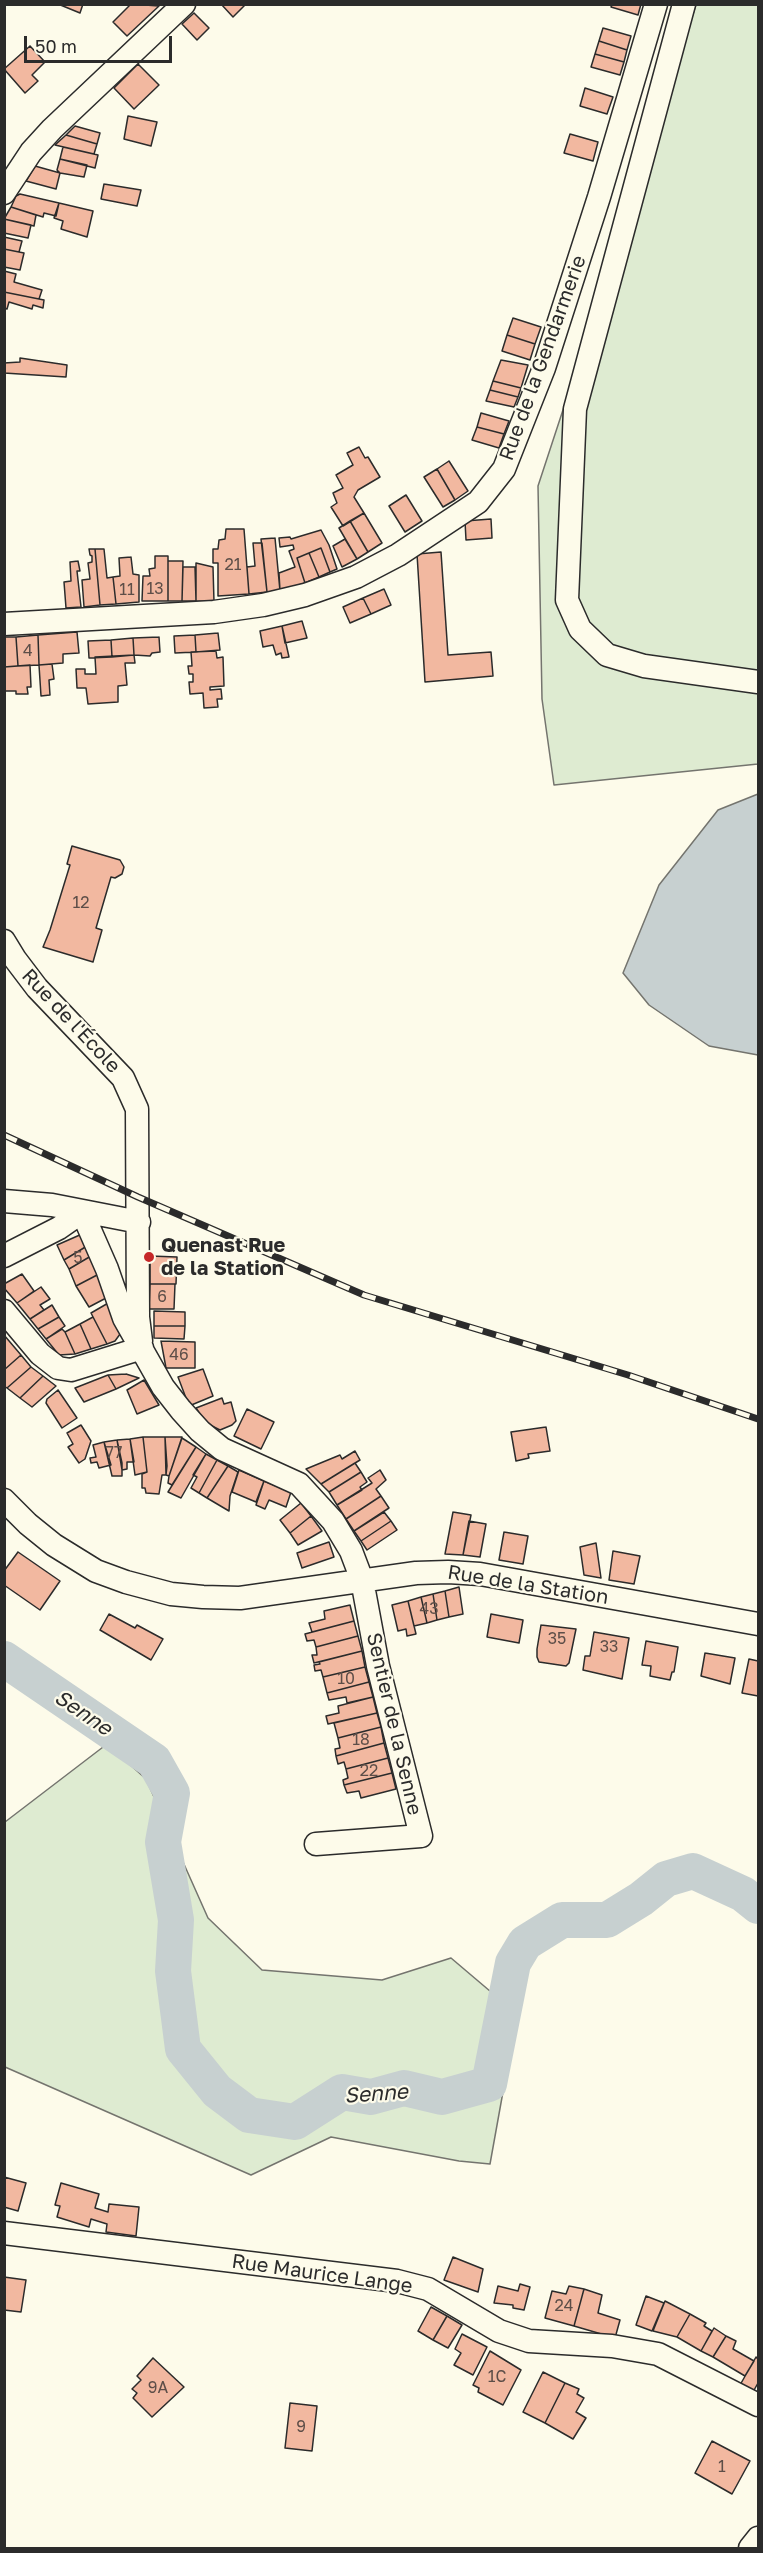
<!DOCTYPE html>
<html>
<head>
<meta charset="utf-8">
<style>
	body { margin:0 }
	#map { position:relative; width:763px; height:2553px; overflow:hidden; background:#fdfbea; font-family:"Golos Text",sans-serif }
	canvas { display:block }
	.frame { position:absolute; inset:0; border:6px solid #2b2b2b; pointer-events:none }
	.scale { position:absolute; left:24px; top:36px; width:148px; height:27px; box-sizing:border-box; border:3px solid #2b2b2b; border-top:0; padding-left:8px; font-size:18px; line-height:21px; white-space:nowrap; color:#2b2b2b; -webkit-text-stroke:4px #fdfbea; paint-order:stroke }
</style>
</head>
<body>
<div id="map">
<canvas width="763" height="2553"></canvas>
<div class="frame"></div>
<div class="scale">50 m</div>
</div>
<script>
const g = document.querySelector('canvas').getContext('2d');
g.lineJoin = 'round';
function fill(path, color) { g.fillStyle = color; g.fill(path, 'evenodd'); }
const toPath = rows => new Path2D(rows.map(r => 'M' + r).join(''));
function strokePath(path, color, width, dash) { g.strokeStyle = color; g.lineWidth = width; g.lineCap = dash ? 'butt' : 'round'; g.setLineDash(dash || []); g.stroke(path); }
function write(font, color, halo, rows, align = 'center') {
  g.font = font + ' "Golos Text",sans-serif'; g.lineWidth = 4.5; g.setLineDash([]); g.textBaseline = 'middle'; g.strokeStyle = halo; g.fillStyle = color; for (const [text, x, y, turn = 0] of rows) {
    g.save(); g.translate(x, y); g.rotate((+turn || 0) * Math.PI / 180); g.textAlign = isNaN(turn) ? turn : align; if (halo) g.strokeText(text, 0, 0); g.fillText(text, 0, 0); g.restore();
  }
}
const green = toPath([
	[696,5,758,5,758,764,554,785,542,699,538,486,696,5],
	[107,1744,146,1779,208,1918,262,1970,382,1980,451,1958,517,2014,490,2164,459,2161,331,2137,251,2175,5,2067,5,1822,107,1744]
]);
fill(green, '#deebd1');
strokePath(green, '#74746e', 1.5);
const water = toPath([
	[758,794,758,1055,709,1046,649,1005,623,973,659,885,718,810,758,794]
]);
fill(water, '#c7d0d0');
strokePath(water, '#74746e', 1.5);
strokePath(toPath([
	[4,1659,154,1761,172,1793,163,1842,176,1920,173,1971,183,2049,217,2091,249,2115,295,2122,342,2092,371,2097,404,2088,442,2097,489,2084,513,1963,525,1943,562,1920,607,1920,641,1899,666,1879,693,1871,743,1894,758,1906]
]), '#c7d0d0', 36);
const building = toPath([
	[58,4,83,4,80,13,58,4],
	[131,4,159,6,127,36,113,22,131,4],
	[221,4,246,4,233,17,221,4],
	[612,4,641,4,638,15,611,7,612,4],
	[194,13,209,28,197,40,182,24,194,13],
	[603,28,631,36,627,50,599,41,603,28],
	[599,41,627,50,624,62,595,54,599,41],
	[30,46,45,62,32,75,38,81,25,93,4,69,30,46],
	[595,54,624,62,620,75,591,67,595,54],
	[138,64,159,85,134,109,114,88,138,64],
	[585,88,613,97,607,114,580,106,585,88],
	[128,116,157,122,151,146,124,139,128,116],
	[75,126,100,133,97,144,66,135,75,126],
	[570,134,598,142,593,161,564,153,570,134],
	[66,135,97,144,94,154,55,145,66,135],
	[63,147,98,155,95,168,60,159,63,147],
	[60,159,87,165,84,177,60,173,57,170,60,159],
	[35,166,60,173,56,189,26,181,35,166],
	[104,184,141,190,137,206,101,199,104,184],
	[20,194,59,203,56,216,44,213,43,217,11,207,16,196,20,194],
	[59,203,93,211,87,237,61,229,63,221,54,218,59,203],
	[11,207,36,215,34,226,4,219,11,207],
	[4,219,31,225,28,238,4,233,4,219],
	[4,237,22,241,19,252,4,249,4,237],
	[4,249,24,253,20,270,4,267,4,249],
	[4,271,16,274,14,282,42,290,39,299,4,292,4,271],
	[4,292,44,300,43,308,33,305,32,309,9,302,7,309,4,308,4,292],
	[513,318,541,327,535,344,507,335,513,318],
	[507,335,535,344,530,360,502,351,507,335],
	[20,358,67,365,66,377,4,373,4,363,20,362,20,358],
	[501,360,528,365,521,388,493,381,501,360],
	[493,381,521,388,518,397,490,390,493,381],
	[490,390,518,397,514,407,486,401,490,390],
	[481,413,509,421,504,434,477,427,481,413],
	[477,427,504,434,499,448,472,440,477,427],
	[359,447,365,458,368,457,380,477,358,490,354,497,364,513,343,526,331,507,337,503,333,493,343,488,336,475,353,465,347,453,359,447],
	[449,461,468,491,455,500,437,469,449,461],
	[437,469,455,500,443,507,424,477,437,469],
	[406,495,422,521,405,532,389,506,406,495],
	[364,513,382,543,368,552,350,521,364,513],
	[491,519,492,538,466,540,465,521,491,519],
	[350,521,368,552,357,559,339,528,350,521],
	[226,529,244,529,249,594,218,596,218,563,213,563,213,549,218,549,219,540,225,539,226,529],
	[321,530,329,545,337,569,330,572,321,548,297,558,305,583,280,591,279,573,295,567,289,551,294,549,293,545,280,547,279,538,290,537,291,539,321,530],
	[275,538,280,591,267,592,261,539,275,538],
	[345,539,357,559,342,567,333,546,345,539],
	[253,543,262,543,267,592,249,594,247,567,255,566,253,543],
	[321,548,330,572,319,577,309,553,321,548],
	[89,549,95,549,100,605,84,607,82,580,90,579,88,563,92,562,92,556,90,555,89,549],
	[95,549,104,549,107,578,113,577,116,604,100,605,95,549],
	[441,552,448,655,491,652,493,676,425,682,417,554,441,552],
	[309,553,319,577,305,583,297,558,309,553],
	[155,556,168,556,168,601,142,601,143,576,150,576,149,569,155,568,155,556],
	[131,557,133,574,139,575,139,602,116,604,113,577,120,576,119,558,131,557],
	[78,561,80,571,77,571,81,607,66,608,64,582,71,581,70,562,78,561],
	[168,561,183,561,182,601,168,601,168,561],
	[196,563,213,567,214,602,196,601,196,563],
	[183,567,195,567,196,601,182,601,183,567],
	[384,589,391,605,371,614,363,598,384,589],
	[363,598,371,614,350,623,343,607,363,598],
	[302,621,307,638,285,643,282,626,302,621],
	[282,626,289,657,282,658,281,653,276,655,273,645,263,647,260,631,282,626],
	[77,632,79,653,63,654,63,663,39,665,38,635,77,632],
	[218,633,220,650,196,652,195,635,218,633],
	[38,635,39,665,18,666,16,637,38,635],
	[195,635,196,652,175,653,174,636,195,635],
	[4,637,16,637,18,666,4,667,4,637],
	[159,637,160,652,152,653,150,656,134,655,133,638,159,637],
	[133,638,134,655,112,657,111,640,133,638],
	[111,640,112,657,89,658,88,641,111,640],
	[216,651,217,658,223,657,224,686,210,687,210,690,221,689,222,699,217,699,218,707,204,708,203,693,190,694,189,682,193,682,193,674,189,674,188,666,192,666,191,652,216,651],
	[134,655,135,663,125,663,127,685,118,686,118,702,88,704,86,688,77,688,76,669,85,669,85,674,96,674,95,657,134,655],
	[52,664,54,679,49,680,50,695,41,696,39,665,52,664],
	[30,665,31,687,27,687,28,694,16,694,16,691,4,691,4,667,30,665],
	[72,846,120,860,124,867,122,874,115,878,111,877,96,928,102,930,93,962,43,947,50,930,70,865,67,864,72,846],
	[82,1234,87,1246,64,1260,57,1245,82,1234],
	[87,1246,91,1256,69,1269,64,1260,87,1246],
	[91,1256,99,1274,76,1286,69,1269,91,1256],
	[150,1256,177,1257,176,1284,150,1284,150,1256],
	[22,1274,34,1291,17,1303,4,1288,4,1284,22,1274],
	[99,1274,108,1297,89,1307,76,1286,99,1274],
	[150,1284,175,1284,174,1309,149,1309,150,1284],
	[41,1287,50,1299,40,1305,44,1310,30,1319,17,1303,41,1287],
	[110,1302,123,1330,115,1341,107,1344,91,1313,110,1302],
	[52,1305,59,1317,38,1329,30,1319,52,1305],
	[154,1311,185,1312,185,1326,154,1326,154,1311],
	[59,1317,65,1326,46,1339,38,1329,59,1317],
	[93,1317,107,1344,91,1349,80,1324,93,1317],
	[80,1324,91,1349,75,1354,65,1332,80,1324],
	[154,1326,185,1326,184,1339,154,1338,154,1326],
	[62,1329,65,1332,75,1354,59,1355,46,1339,62,1329],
	[4,1335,21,1355,4,1370,4,1335],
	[161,1341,195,1342,195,1368,166,1368,161,1341],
	[21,1355,31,1367,7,1388,4,1386,4,1370,21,1355],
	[31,1367,43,1376,20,1398,7,1388,31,1367],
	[203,1369,213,1396,189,1406,178,1377,203,1369],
	[126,1374,139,1378,116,1389,108,1375,126,1374],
	[108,1375,116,1389,84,1402,75,1388,108,1375],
	[43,1376,56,1386,32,1407,20,1398,43,1376],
	[144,1380,159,1405,137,1414,127,1390,144,1380],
	[58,1390,77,1418,62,1428,46,1403,47,1399,58,1390],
	[222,1398,224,1404,231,1402,236,1421,232,1425,220,1430,206,1423,196,1408,222,1398],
	[247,1409,274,1422,261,1449,234,1436,247,1409],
	[81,1425,91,1441,85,1459,79,1463,68,1447,73,1444,67,1433,81,1425],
	[546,1427,550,1451,528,1454,529,1458,516,1461,511,1432,546,1427],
	[143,1437,147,1472,135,1475,130,1439,143,1437],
	[143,1437,165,1437,167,1466,166,1475,162,1475,159,1494,146,1493,145,1488,142,1488,142,1474,147,1472,143,1437],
	[165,1437,182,1437,169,1476,166,1475,165,1437],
	[182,1438,196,1447,172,1485,168,1483,169,1476,182,1438],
	[130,1439,134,1462,127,1462,127,1469,122,1470,117,1440,130,1439],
	[117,1440,122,1463,122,1476,112,1476,104,1442,117,1440],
	[104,1442,111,1465,99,1468,97,1462,91,1463,90,1458,96,1457,93,1445,104,1442],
	[196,1447,206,1454,181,1498,168,1492,196,1447],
	[355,1451,360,1460,321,1484,306,1469,340,1455,342,1459,355,1451],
	[206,1454,217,1460,199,1493,191,1488,197,1477,193,1475,206,1454],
	[217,1460,228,1466,207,1498,199,1493,217,1460],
	[355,1463,361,1472,329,1492,321,1484,355,1463],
	[228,1466,238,1472,230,1496,229,1511,207,1498,228,1466],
	[239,1470,264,1481,256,1502,232,1492,239,1470],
	[380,1470,386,1480,376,1489,381,1496,346,1519,337,1505,372,1483,368,1478,380,1470],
	[361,1472,367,1482,360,1487,362,1490,337,1505,329,1492,361,1472],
	[264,1481,291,1492,286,1507,269,1500,265,1509,256,1505,264,1481],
	[381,1496,389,1508,354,1531,346,1519,381,1496],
	[301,1503,311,1516,290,1533,280,1520,301,1503],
	[384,1512,391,1521,361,1541,354,1531,384,1512],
	[453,1512,471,1515,463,1555,445,1554,453,1512],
	[311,1516,322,1531,298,1545,290,1533,311,1516],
	[391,1521,397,1530,367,1550,361,1541,391,1521],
	[469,1521,486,1524,480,1557,463,1555,469,1521],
	[504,1532,528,1536,523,1564,499,1560,504,1532],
	[329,1542,334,1557,302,1568,297,1553,329,1542],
	[596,1543,601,1578,584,1575,580,1547,596,1543],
	[613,1551,640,1556,634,1584,609,1580,613,1551],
	[18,1552,60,1581,40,1610,4,1585,4,1571,18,1552],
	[459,1587,463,1614,449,1617,445,1591,459,1587],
	[445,1591,449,1617,437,1620,433,1594,445,1591],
	[433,1594,437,1620,427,1623,421,1597,433,1594],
	[421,1597,427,1623,414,1626,408,1601,421,1597],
	[408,1601,416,1634,407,1636,406,1629,398,1631,392,1605,408,1601],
	[350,1605,354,1621,312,1632,309,1623,325,1619,324,1611,350,1605],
	[109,1614,135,1628,137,1625,163,1639,151,1660,100,1630,109,1614],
	[491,1614,523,1620,519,1643,487,1637,491,1614],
	[354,1621,358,1636,316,1647,314,1640,307,1641,305,1634,354,1621],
	[541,1625,576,1629,569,1663,566,1666,539,1662,537,1657,537,1649,541,1625],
	[594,1632,629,1638,622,1679,583,1670,585,1656,590,1656,594,1632],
	[358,1636,362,1651,314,1663,312,1655,317,1655,316,1647,358,1636],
	[646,1641,678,1647,674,1672,672,1672,670,1680,650,1676,651,1666,642,1665,646,1641],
	[362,1651,365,1667,323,1677,321,1670,315,1671,314,1665,320,1664,319,1662,362,1651],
	[705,1653,735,1658,730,1684,701,1676,705,1653],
	[749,1659,758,1661,758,1696,742,1693,749,1659],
	[365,1667,369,1682,327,1693,323,1677,365,1667],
	[369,1682,373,1697,347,1703,346,1697,329,1700,327,1693,369,1682],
	[373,1697,377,1713,328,1724,326,1716,339,1713,338,1706,373,1697],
	[377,1713,381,1727,338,1738,334,1723,377,1713],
	[381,1727,384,1743,336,1756,335,1749,340,1748,338,1738,381,1727],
	[384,1743,388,1758,346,1769,344,1762,338,1764,336,1756,384,1743],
	[388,1758,392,1773,344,1785,343,1780,348,1778,346,1769,388,1758],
	[392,1773,396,1789,361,1798,359,1791,347,1793,344,1785,392,1773],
	[4,2177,26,2183,18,2211,4,2207,4,2177],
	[61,2183,99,2194,95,2208,108,2212,109,2204,139,2207,136,2236,106,2232,107,2224,91,2219,89,2227,57,2217,60,2206,55,2205,61,2183],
	[453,2257,483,2269,478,2292,444,2280,453,2257],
	[4,2277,26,2280,21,2312,4,2310,4,2277],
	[520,2284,530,2287,524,2310,513,2308,513,2305,494,2303,498,2286,518,2291,520,2284],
	[569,2286,584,2289,574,2326,545,2318,552,2291,566,2294,569,2286],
	[584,2289,602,2295,598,2313,620,2320,615,2338,574,2326,584,2289],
	[646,2296,664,2303,652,2331,636,2325,646,2296],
	[665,2301,690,2314,677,2337,653,2331,665,2301],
	[431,2307,447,2316,433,2340,418,2331,431,2307],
	[690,2314,706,2323,704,2326,712,2331,701,2351,677,2337,690,2314],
	[447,2316,462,2325,448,2348,433,2340,447,2316],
	[714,2328,726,2336,713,2357,701,2351,714,2328],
	[462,2334,487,2347,473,2375,454,2365,461,2353,455,2349,462,2334],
	[726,2336,736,2341,733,2349,754,2361,745,2376,713,2357,726,2336],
	[490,2351,521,2370,503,2405,478,2392,479,2388,473,2385,490,2351],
	[756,2357,758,2359,758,2383,753,2392,740,2385,756,2357],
	[153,2358,184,2387,152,2417,133,2398,137,2393,132,2389,141,2380,137,2376,153,2358],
	[543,2372,565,2383,545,2423,523,2412,543,2372],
	[565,2383,579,2389,577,2394,584,2398,576,2412,586,2418,573,2439,545,2423,565,2383],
	[290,2403,317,2406,312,2451,285,2448,290,2403],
	[712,2441,750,2461,732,2494,695,2473,712,2441]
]);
fill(building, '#f2b8a0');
strokePath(building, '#2b2b2b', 1.5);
const minor = toPath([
	[684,4,575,409,567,600,580,629,607,655,644,666,758,682],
	[4,193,31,152,52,129,184,4],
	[4,624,214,612,263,605,305,595,356,577,398,555,478,502,504,469,544,368,599,197,656,4],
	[4,941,15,959,37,988,123,1078,137,1109,138,1317,141,1341],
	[4,1201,52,1205,139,1222],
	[82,1212,107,1269,124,1318,163,1387,181,1410,200,1431,222,1449,299,1484,333,1521,351,1551,362,1580,378,1666,421,1836,316,1844],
	[4,1256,59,1228,82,1212],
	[4,1311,40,1354,58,1368,71,1370,142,1348],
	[4,1500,28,1524,54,1545,96,1571,126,1582,171,1594,203,1597,240,1598,416,1573,448,1572,480,1574,758,1624],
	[4,2233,397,2281,428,2289,499,2331,529,2341,612,2346,658,2354,758,2405],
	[750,2548,758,2538]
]);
strokePath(minor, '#2b2b2b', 25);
strokePath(minor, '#fdfbea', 22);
const rail = toPath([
	[4,1135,138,1197,364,1295,628,1375,758,1419]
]);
strokePath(rail, '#2b2b2b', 7);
strokePath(rail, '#fdfbea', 4.5, [14]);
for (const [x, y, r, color] of [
	[149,1257,6,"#c62828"]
]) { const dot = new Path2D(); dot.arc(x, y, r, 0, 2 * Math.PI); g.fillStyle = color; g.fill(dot); strokePath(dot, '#fdfbea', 2); }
write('16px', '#5d4e48', null, [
	["21",233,565],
	["13",155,589],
	["11",127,590],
	["4",28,651],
	["12",81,903],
	["5",78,1258],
	["6",162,1297],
	["46",179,1355],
	["77",114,1453],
	["43",429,1609],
	["35",557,1639],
	["33",609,1647],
	["10",346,1679],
	["18",361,1740],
	["22",369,1771],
	["24",564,2306],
	["1C",497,2377],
	["9A",158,2388],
	["9",301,2427],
	["1",722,2467]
]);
write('20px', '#2b2b2b', '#fdfbea', [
	["Rue de la Gendarmerie",543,358,-70],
	["Rue de l'École",71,1021,47],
	["Rue de la Station",528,1585,9],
	["Sentier de la Senne",394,1724,77],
	["Rue Maurice Lange",322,2274,8]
]);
write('bold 20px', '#2b2b2b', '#fdfbea', [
	["Quenast Rue",161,1246],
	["de la Station",161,1269]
], 'left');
write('italic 21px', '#2b2b2b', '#fdfbea', [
	["Senne",83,1713,34],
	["Senne",376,2094,-4]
]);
</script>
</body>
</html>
